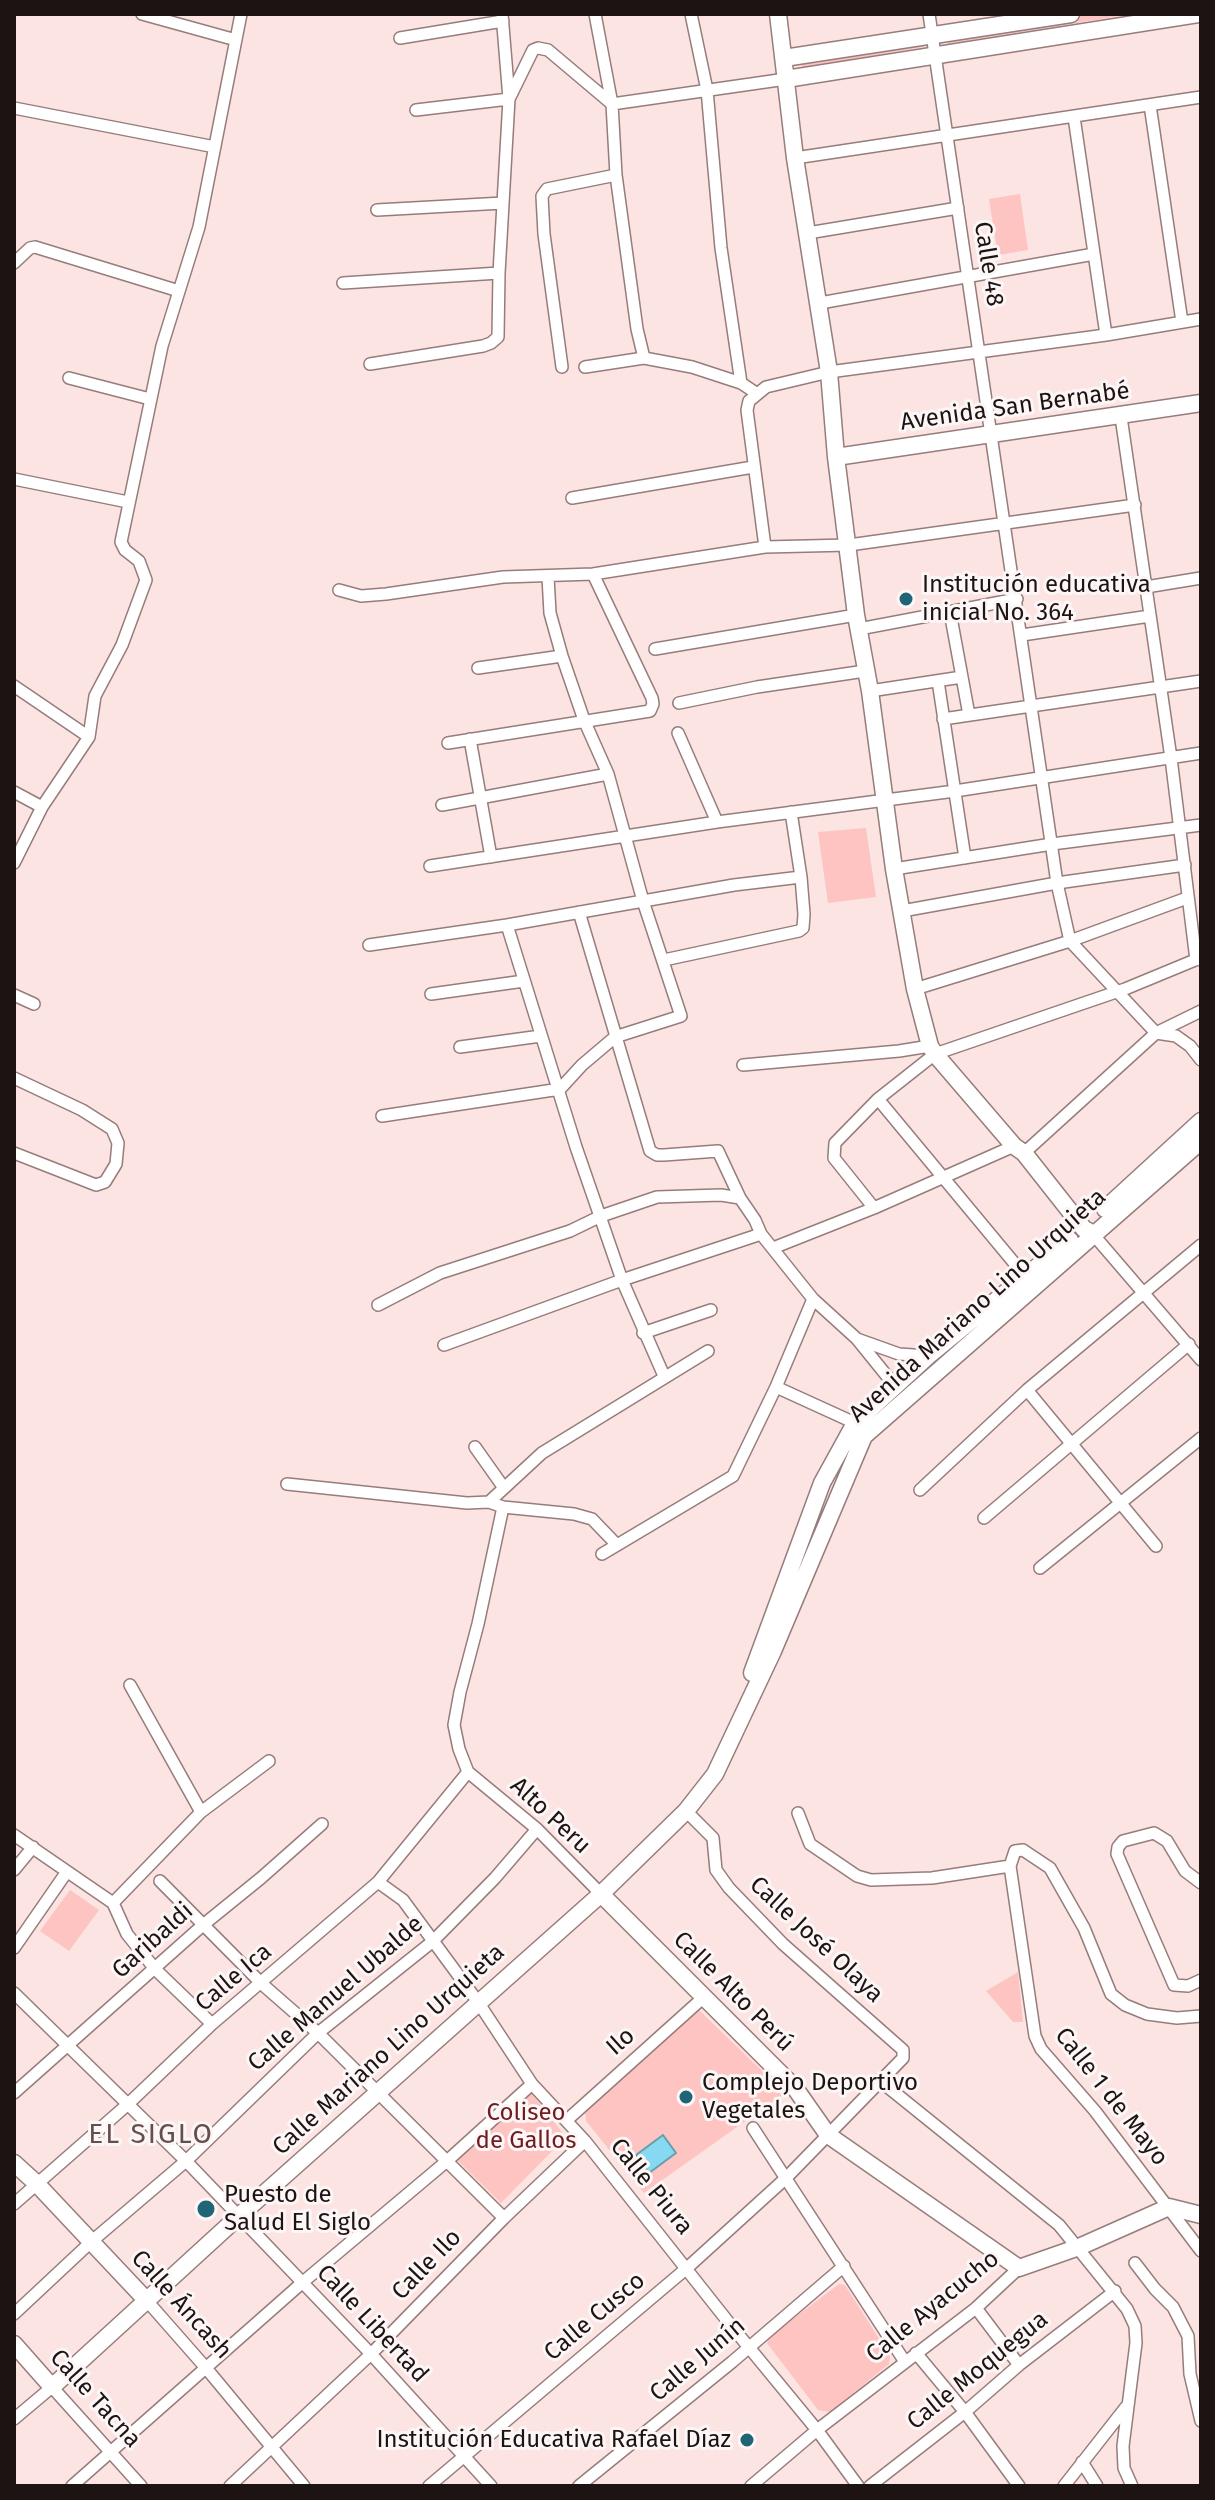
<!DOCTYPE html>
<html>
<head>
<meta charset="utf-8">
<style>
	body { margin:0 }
	#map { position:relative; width:1215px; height:2500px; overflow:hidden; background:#fce4e3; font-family:"Fira Sans",sans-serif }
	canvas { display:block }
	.frame { position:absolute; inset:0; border:16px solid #1d1313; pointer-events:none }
</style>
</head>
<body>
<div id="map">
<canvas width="1215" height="2500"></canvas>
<div class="frame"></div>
</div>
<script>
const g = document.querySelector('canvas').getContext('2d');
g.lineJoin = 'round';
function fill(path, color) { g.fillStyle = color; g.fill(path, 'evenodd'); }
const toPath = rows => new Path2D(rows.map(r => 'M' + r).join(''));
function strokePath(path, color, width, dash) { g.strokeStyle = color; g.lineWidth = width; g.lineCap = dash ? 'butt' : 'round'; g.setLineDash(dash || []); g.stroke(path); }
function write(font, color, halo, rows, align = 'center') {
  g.font = font + ' "Fira Sans",sans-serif'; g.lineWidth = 6; g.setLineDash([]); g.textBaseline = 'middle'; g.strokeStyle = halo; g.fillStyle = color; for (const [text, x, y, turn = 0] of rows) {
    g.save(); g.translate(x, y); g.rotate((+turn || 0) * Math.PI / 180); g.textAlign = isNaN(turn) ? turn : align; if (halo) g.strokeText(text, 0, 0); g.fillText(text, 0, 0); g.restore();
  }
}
fill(toPath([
	[1093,14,1131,14,948,44,947,39],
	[922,42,923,47,802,68,801,61],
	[1020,194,1028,250,998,255,989,199],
	[866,828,876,897,828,903,818,832],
	[70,1890,99,1910,69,1951,40,1931],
	[1018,1972,1023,2022,1013,2022,986,1991],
	[696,2007,785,2093,644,2193,586,2121,585,2108],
	[529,2090,566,2137,501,2203,454,2157],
	[839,2284,845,2285,890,2356,889,2364,830,2412,818,2410,767,2343,769,2337]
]), '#fdc4c1');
const water = toPath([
	[663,2135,676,2153,649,2173,636,2155,663,2135]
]);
fill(water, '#86d9f0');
strokePath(water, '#669eae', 2);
const street = toPath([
	[142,14,236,40],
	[595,14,612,104,616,175,637,329,644,358,692,367,741,383,756,393],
	[691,14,707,90,721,248,741,383],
	[929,14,1057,883,1070,941,1156,1033,1176,1036,1190,1046,1201,1060],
	[400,38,503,21],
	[510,97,533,50,538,48,548,50,612,104,786,79],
	[1150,105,1182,322],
	[14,108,215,147],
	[416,110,509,99],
	[1074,117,1106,335],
	[795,158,1201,97],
	[377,210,503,203],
	[808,233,958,208],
	[14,263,30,248,35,247,179,291],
	[343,283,499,273],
	[820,303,1094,254],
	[370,364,483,346,491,343,498,337,499,273,509,99,502,14],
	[562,367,544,234,542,196,547,189,616,175],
	[585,367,644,358],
	[69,378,150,399],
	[1121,417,1171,758,1196,960],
	[14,479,128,502],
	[572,498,753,467],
	[765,547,747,410,749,401,766,387,829,372,1106,335,1201,319],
	[1146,587,1201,578],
	[339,590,361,596,386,594,503,577,593,574,765,547,849,545,1135,505],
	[950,612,969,715],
	[859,629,1017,599],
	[1022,635,1150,616],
	[655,649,856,615],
	[478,668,562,656],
	[938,681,965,858],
	[14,686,89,737],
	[870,691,962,677],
	[679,703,757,687,865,671],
	[943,719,1201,681],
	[678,733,717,822],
	[470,739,491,857],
	[448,743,650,711,653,704,652,698,593,574],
	[14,792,42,807],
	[442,805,608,774],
	[14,863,42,807,89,737,95,696,122,645,146,580,139,561,125,550,121,542,162,346,199,227,241,14],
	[430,866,717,822,955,791,1201,753],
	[894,869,1052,844,1201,825],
	[902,911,1057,883,1185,865],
	[579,912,650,1151,657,1155,664,1155,718,1151,740,1198,755,1220,761,1234,813,1299,857,1339,899,1354,928,1356],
	[507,925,576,1147,622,1280,664,1376],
	[369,945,507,925,734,885,801,877],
	[664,960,799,931,803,928,804,914,801,877,791,812],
	[915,989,1070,941,1187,898],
	[431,994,524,981],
	[14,995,34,1004],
	[460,1047,541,1036],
	[743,1065,899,1051,930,1046],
	[14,1078,82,1110,112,1129,118,1143,116,1164,105,1182,96,1185,14,1153],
	[878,1099,1025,1276],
	[382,1116,560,1089,582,1065,615,1037,681,1016,643,901,608,774,584,720,562,656,550,613,548,577],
	[1024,1153,1156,1033,1201,1011],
	[874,1208,834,1158,835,1143,878,1099,935,1054,1125,989,1200,958],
	[1092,1233,1201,1360],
	[773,1248,874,1208,1014,1146],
	[378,1305,440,1273,570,1231,601,1216,657,1197,721,1195,740,1198],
	[643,1333,711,1310],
	[857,1339,895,1386],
	[444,1345,622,1280,761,1234],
	[776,1387,855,1423],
	[1027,1390,1156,1546],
	[475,1447,504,1488],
	[287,1484,467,1503,489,1502,542,1453,708,1351],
	[920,1490,1027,1390,1201,1245],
	[489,1502,503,1507,478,1624,460,1692,454,1725,459,1749,468,1772,537,1829,601,1894],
	[503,1507,574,1514,592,1519,617,1545],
	[984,1518,1189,1344],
	[602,1554,733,1476,776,1387,813,1299],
	[1040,1568,1201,1438],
	[130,1685,201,1812],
	[798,1813,810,1844,857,1876,871,1880,932,1878,1010,1866],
	[14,1835,113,1903,127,1934,155,1969,212,2024],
	[14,1870,33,1847],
	[160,1881,262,1984,318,2033,504,2218],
	[378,1882,403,1900,478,2002,532,2084,585,2141,733,2328,817,2430,858,2486],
	[1201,1883,1185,1871,1167,1841,1154,1833,1123,1841,1118,1847,1117,1854,1174,1985,1188,1986,1201,1980],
	[113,1903,201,1812,269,1761],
	[14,1948,66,1873],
	[14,1993,186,2161,371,2354,491,2486],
	[1201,2016,1177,2018,1147,2014,1125,2005,1111,1994,1084,1928,1050,1868,1023,1850,1015,1851,1010,1866,1035,2036,1041,2049,1095,2111,1201,2251],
	[879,2080,1059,2225,1127,2309,1135,2326,1136,2343,1123,2446,1124,2468,1132,2486],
	[14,2093,203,1925,261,1878,322,1824],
	[567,2120,705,1996],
	[753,2128,905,2362],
	[14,2204,127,2105,212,2024,378,1882,468,1772],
	[1135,2263,1155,2289,1173,2307,1188,2336,1190,2374,1201,2421],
	[148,2302,206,2368,304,2486],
	[976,2308,1019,2365],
	[14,2314,92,2241,186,2161,318,2033,432,1942,495,1878,537,1829],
	[916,2353,965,2412,1019,2486],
	[14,2419,52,2387,141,2486],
	[1082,2462,1097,2486],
	[72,2486,303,2282,447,2161,532,2084],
	[230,2486,371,2354,504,2218,585,2141],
	[429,2486,687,2268,786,2178,903,2058,903,2050,783,1944,729,1888,716,1870,713,1838,686,1811],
	[579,2486,732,2362,844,2266],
	[751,2486,817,2430,976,2308,1019,2268],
	[870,2486,965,2412,1019,2365,1115,2291],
	[1064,2486,1126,2407]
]);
const secondary = toPath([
	[778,14,795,158,829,372,836,457,856,615,870,691,894,869,915,989,930,1046,935,1054,1014,1146,1024,1153,1084,1229,1092,1233],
	[784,58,1071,14],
	[786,79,1198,14],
	[836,457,1201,403],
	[1105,1209,1201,1121],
	[752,1673,822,1483,855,1423,928,1356,1070,1240],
	[601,1894,795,2088,828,2135,1019,2268,1079,2247,1169,2207,1201,2215],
	[14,2163,36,2183,148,2302],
	[14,2344,52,2387,239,2216,601,1894,686,1811,715,1774,773,1651,864,1436,1201,1141]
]);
strokePath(street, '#967c7a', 14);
strokePath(secondary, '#967c7a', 19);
strokePath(street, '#fff', 11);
strokePath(secondary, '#fff', 16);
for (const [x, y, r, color] of [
	[906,599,8,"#206576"],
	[686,2097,8,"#206576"],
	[206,2209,10,"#206576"],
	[747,2440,8,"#206576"]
]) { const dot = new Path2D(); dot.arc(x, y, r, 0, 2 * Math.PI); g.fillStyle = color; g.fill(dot); strokePath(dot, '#fcf6f6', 3); }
write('24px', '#1d1313', '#fcf6f6', [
	["Calle 48",988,264,81],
	["Avenida San Bernabé",1015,407,-8],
	["Avenida Mariano Lino Urquieta",978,1306,-42],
	["Alto Peru",550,1816,43],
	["Calle José Olaya",816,1940,43],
	["Garibaldi",153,1941,-42],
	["Calle Ica",234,1978,-40],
	["Calle Alto Perú",733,1992,45],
	["Calle Manuel Ubalde",336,1994,-41],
	["Ilo",621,2042,-42],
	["Calle Mariano Lino Urquieta",389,2050,-42],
	["Calle 1 de Mayo",1111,2097,52],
	["Calle Piura",651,2187,51],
	["Calle Ilo",427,2265,-46],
	["Calle Áncash",181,2305,48],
	["Calle Ayacucho",933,2307,-39],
	["Calle Cusco",595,2317,-40],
	["Calle Libertad",372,2324,47],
	["Calle Junín",698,2360,-40],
	["Calle Moquegua",978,2371,-39],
	["Calle Tacna",95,2399,48]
]);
write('24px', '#1d1313', '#fcf6f6', [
	["Institución educativa",922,585],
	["inicial No. 364",922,613],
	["Complejo Deportivo",702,2083],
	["Vegetales",702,2111],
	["Puesto de",224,2195],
	["Salud El Siglo",224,2223],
	["Institución Educativa Rafael Díaz",731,2440,"right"]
], 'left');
write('24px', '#6f1b20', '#fcf6f6', [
	["Coliseo",526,2113],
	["de Gallos",526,2141]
]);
g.letterSpacing = '2px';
write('28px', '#664e4d', '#fcf6f6', [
	["EL SIGLO",151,2135]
]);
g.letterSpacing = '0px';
</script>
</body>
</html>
